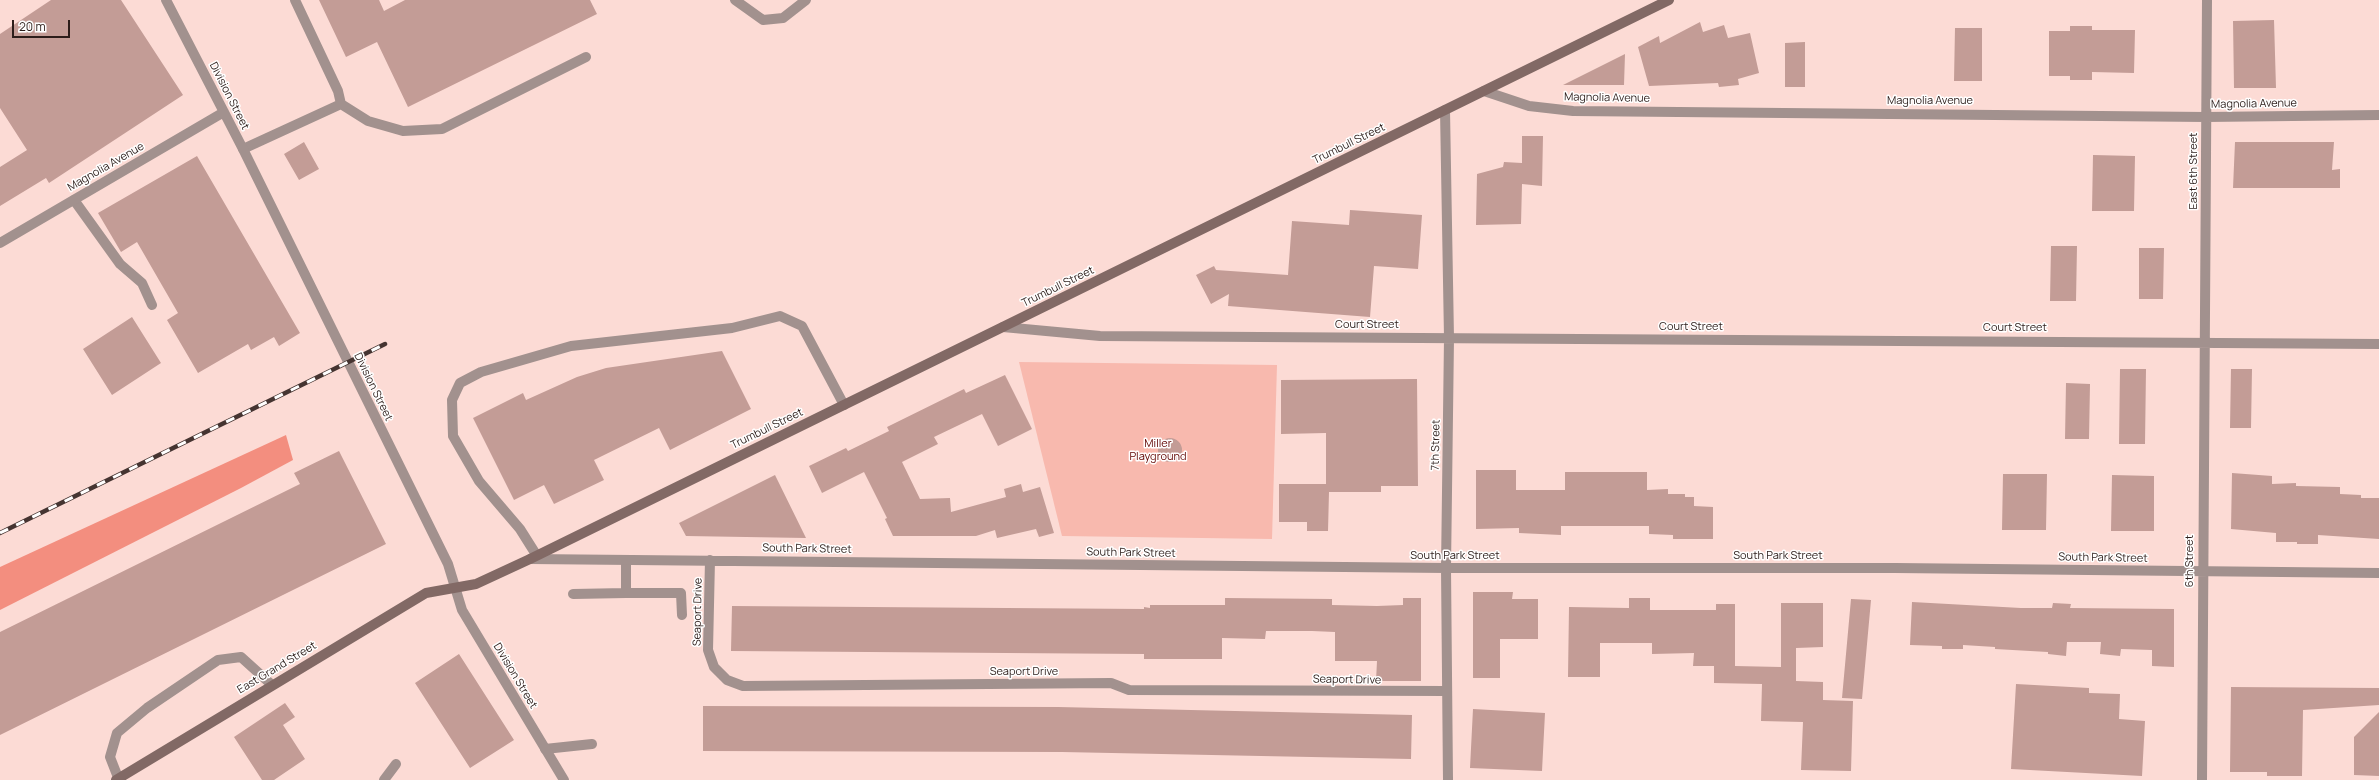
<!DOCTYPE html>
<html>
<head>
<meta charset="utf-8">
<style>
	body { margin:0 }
	#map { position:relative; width:2379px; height:780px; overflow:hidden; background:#fcdbd5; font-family:Manrope,sans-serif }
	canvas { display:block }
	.scale { position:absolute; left:12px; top:20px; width:58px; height:18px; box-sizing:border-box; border:2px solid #2c1d1a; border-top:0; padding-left:5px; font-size:12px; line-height:14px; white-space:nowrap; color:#2c1d1a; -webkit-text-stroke:3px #fff; paint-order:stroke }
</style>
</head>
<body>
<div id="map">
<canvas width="2379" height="780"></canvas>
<div class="scale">20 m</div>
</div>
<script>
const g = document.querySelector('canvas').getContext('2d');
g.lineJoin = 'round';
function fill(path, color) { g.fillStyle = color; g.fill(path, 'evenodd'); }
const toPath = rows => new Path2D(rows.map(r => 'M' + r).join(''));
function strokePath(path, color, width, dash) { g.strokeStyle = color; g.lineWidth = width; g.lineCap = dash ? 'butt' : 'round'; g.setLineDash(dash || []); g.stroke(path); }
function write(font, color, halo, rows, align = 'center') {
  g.font = font + ' Manrope,sans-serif'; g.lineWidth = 3; g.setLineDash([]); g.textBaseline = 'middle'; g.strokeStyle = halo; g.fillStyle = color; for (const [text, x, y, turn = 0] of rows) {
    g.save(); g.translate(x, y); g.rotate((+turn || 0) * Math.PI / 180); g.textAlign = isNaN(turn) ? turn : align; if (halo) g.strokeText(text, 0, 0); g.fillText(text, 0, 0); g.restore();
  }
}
fill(toPath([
	[1019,362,1277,365,1272,539,1062,536]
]), '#f8b9ae');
fill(toPath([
	[286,435,293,460,241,488,0,610,0,567]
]), '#f38e7f');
fill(toPath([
	[51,0,121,0,183,95,49,183,46,178,0,206,0,167,27,150,0,108,0,34],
	[319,0,379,0,384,11,405,0,590,0,597,14,408,107,377,42,346,57],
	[2274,20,2276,88,2234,88,2233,21],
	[1700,22,1703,32,1724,25,1728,38,1750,33,1759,73,1738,79,1739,85,1719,87,1718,83,1649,86,1638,47,1659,36,1660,43],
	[2070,26,2092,26,2092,30,2135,30,2134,73,2092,72,2092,80,2070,80,2070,76,2049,76,2049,31,2070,31],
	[1955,28,1982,28,1982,81,1954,81],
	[1805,42,1805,87,1785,87,1785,43],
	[1625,54,1624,85,1563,85],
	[1522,136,1543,136,1542,186,1522,184,1521,224,1476,225,1477,174,1503,167,1504,162,1522,163],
	[304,142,319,169,299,180,284,154],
	[2235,142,2334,142,2332,170,2340,169,2340,188,2233,188],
	[2093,155,2135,156,2134,211,2092,211],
	[197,156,300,333,279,346,274,337,251,350,248,344,198,373,167,320,178,313,137,242,121,252,98,213],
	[1350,210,1422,215,1418,269,1374,266,1370,317,1228,306,1229,294,1211,304,1196,275,1214,266,1216,270,1288,275,1292,221,1349,225],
	[2051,246,2077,246,2076,301,2050,301],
	[2139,248,2164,248,2163,299,2139,299],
	[132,317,161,363,112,395,83,349],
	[722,351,751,409,670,450,659,428,594,460,604,480,554,504,544,485,514,500,473,418,523,393,526,400,577,377,606,368],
	[2120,369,2146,369,2145,444,2119,444],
	[2231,369,2252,369,2251,428,2230,428],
	[1005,375,1032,429,998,446,982,414,934,437,938,444,902,462,920,499,950,498,951,512,1006,497,1004,489,1021,484,1023,492,1040,487,1054,533,1039,537,1036,529,997,538,995,530,976,536,893,536,885,519,887,518,864,472,822,493,809,466,846,448,848,451,889,431,887,427,964,389,966,393],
	[1417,379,1418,486,1381,486,1381,492,1329,492,1328,531,1307,531,1307,522,1279,522,1279,484,1326,484,1326,433,1281,434,1281,380],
	[2066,383,2090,384,2089,439,2065,439],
	'1158 450a12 12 0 1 1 24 0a12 12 0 1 1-24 0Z',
	[339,451,386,544,0,735,0,632,300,484,294,473],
	[1476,470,1516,470,1516,490,1565,490,1565,472,1647,472,1647,490,1668,489,1668,494,1685,494,1685,497,1694,497,1694,506,1713,507,1713,539,1673,539,1673,535,1649,534,1649,526,1561,526,1561,535,1519,533,1519,528,1476,529],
	[2232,473,2272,476,2272,484,2296,483,2296,486,2340,487,2340,494,2361,495,2361,498,2379,498,2379,539,2318,535,2318,544,2297,544,2297,542,2276,542,2276,533,2231,529],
	[2003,474,2047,474,2046,530,2002,530],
	[775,475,806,538,686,536,679,523],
	[2112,475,2154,476,2154,531,2111,531],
	[1473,592,1513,592,1512,599,1538,599,1538,639,1500,639,1500,678,1473,678],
	[1225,598,1332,599,1332,605,1377,606,1403,605,1403,598,1421,598,1421,681,1376,681,1377,661,1335,661,1335,632,1312,631,1266,631,1265,639,1222,638,1222,659,1144,659,1144,654,731,651,732,606,1144,609,1144,607,1150,608,1150,605,1225,605],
	[1629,598,1650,598,1650,610,1716,610,1716,604,1735,604,1735,666,1781,667,1781,603,1823,603,1823,647,1796,648,1796,681,1823,682,1823,700,1853,701,1851,771,1801,770,1803,722,1761,721,1762,684,1714,683,1714,666,1693,666,1694,653,1652,654,1652,643,1600,643,1600,677,1568,677,1569,607,1629,608],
	[1851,599,1871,600,1862,699,1842,698],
	[1912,602,2021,608,2052,608,2053,603,2071,604,2070,608,2174,609,2174,667,2152,666,2152,650,2121,649,2120,656,2100,654,2101,642,2067,642,2066,656,2048,654,2048,652,1995,649,1995,647,1963,645,1963,649,1942,649,1942,646,1910,645],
	[459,654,514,740,470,768,415,683],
	[2016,684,2089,688,2089,693,2120,694,2119,719,2145,721,2142,776,2011,769],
	[2231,687,2379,688,2379,705,2303,710,2302,776,2267,776,2267,772,2230,772],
	[285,703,295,717,283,725,305,759,274,780,262,780,234,737],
	[703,706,1058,707,1412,715,1411,759,1062,752,703,751],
	[1473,709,1545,713,1542,771,1470,768],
	[2379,712,2379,776,2354,775,2354,737]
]), '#c39c96');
strokePath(toPath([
	[735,0,763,20,783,18,806,0],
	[341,104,368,121,403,131,442,129,586,57],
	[243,149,341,104,338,91,295,0],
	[74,200,120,264,142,283,152,305],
	[537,556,520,529,479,481,453,436,452,400,460,383,481,372,571,346,732,328,780,316,802,326,844,405],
	[626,593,681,593,682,615],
	[573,594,626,593,626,561],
	[545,749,592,744],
	[119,780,110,757,117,733,147,708,218,660,241,657,272,685],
	[384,780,396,764]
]), '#a2918e', 10);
strokePath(toPath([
	[166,0,243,149,448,564,462,610,564,780],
	[1484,91,1529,106,1573,111,2206,117,2379,115],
	[1445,110,1449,338,1446,568,1448,780],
	[0,243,224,112],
	[1003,327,1100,336,2379,344],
	[530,559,1446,568,1895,568,2379,573],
	[710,560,708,650,714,667,727,680,743,686,1111,683,1129,690,1447,691],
	[2202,780,2207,0]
]), '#a2918e', 10);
strokePath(toPath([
	[116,780,426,593,476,584,530,559,1669,0]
]), '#826965', 10);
const rail = toPath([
	[0,533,385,344]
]);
strokePath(rail, '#453431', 4.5);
strokePath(rail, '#fff', 3, [9]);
write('11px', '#2c1d1a', '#fff', [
	["Division Street",229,96,63],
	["Magnolia Avenue",1607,98,1],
	["Magnolia Avenue",1930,101],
	["Magnolia Avenue",2254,104,-1],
	["Trumbull Street",1349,144,-26],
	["Magnolia Avenue",106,167,-30],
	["East 6th Street",2194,171,-90],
	["Trumbull Street",1058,287,-26],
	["Court Street",1367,325],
	["Court Street",1691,327],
	["Court Street",2015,328],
	["Division Street",373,387,64],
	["Trumbull Street",767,429,-26],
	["7th Street",1436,445,-89],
	["South Park Street",807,549,1],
	["South Park Street",1131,553,1],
	["South Park Street",1455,556],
	["South Park Street",1778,556],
	["South Park Street",2103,558,1],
	["6th Street",2190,561,-90],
	["Seaport Drive",698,612,-89],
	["East Grand Street",277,668,-31],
	["Seaport Drive",1024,672],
	["Division Street",515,676,59],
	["Seaport Drive",1347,680,1]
]);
write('11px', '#610301', '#fff', [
	["Miller",1158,444],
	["Playground",1158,457]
]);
</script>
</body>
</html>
